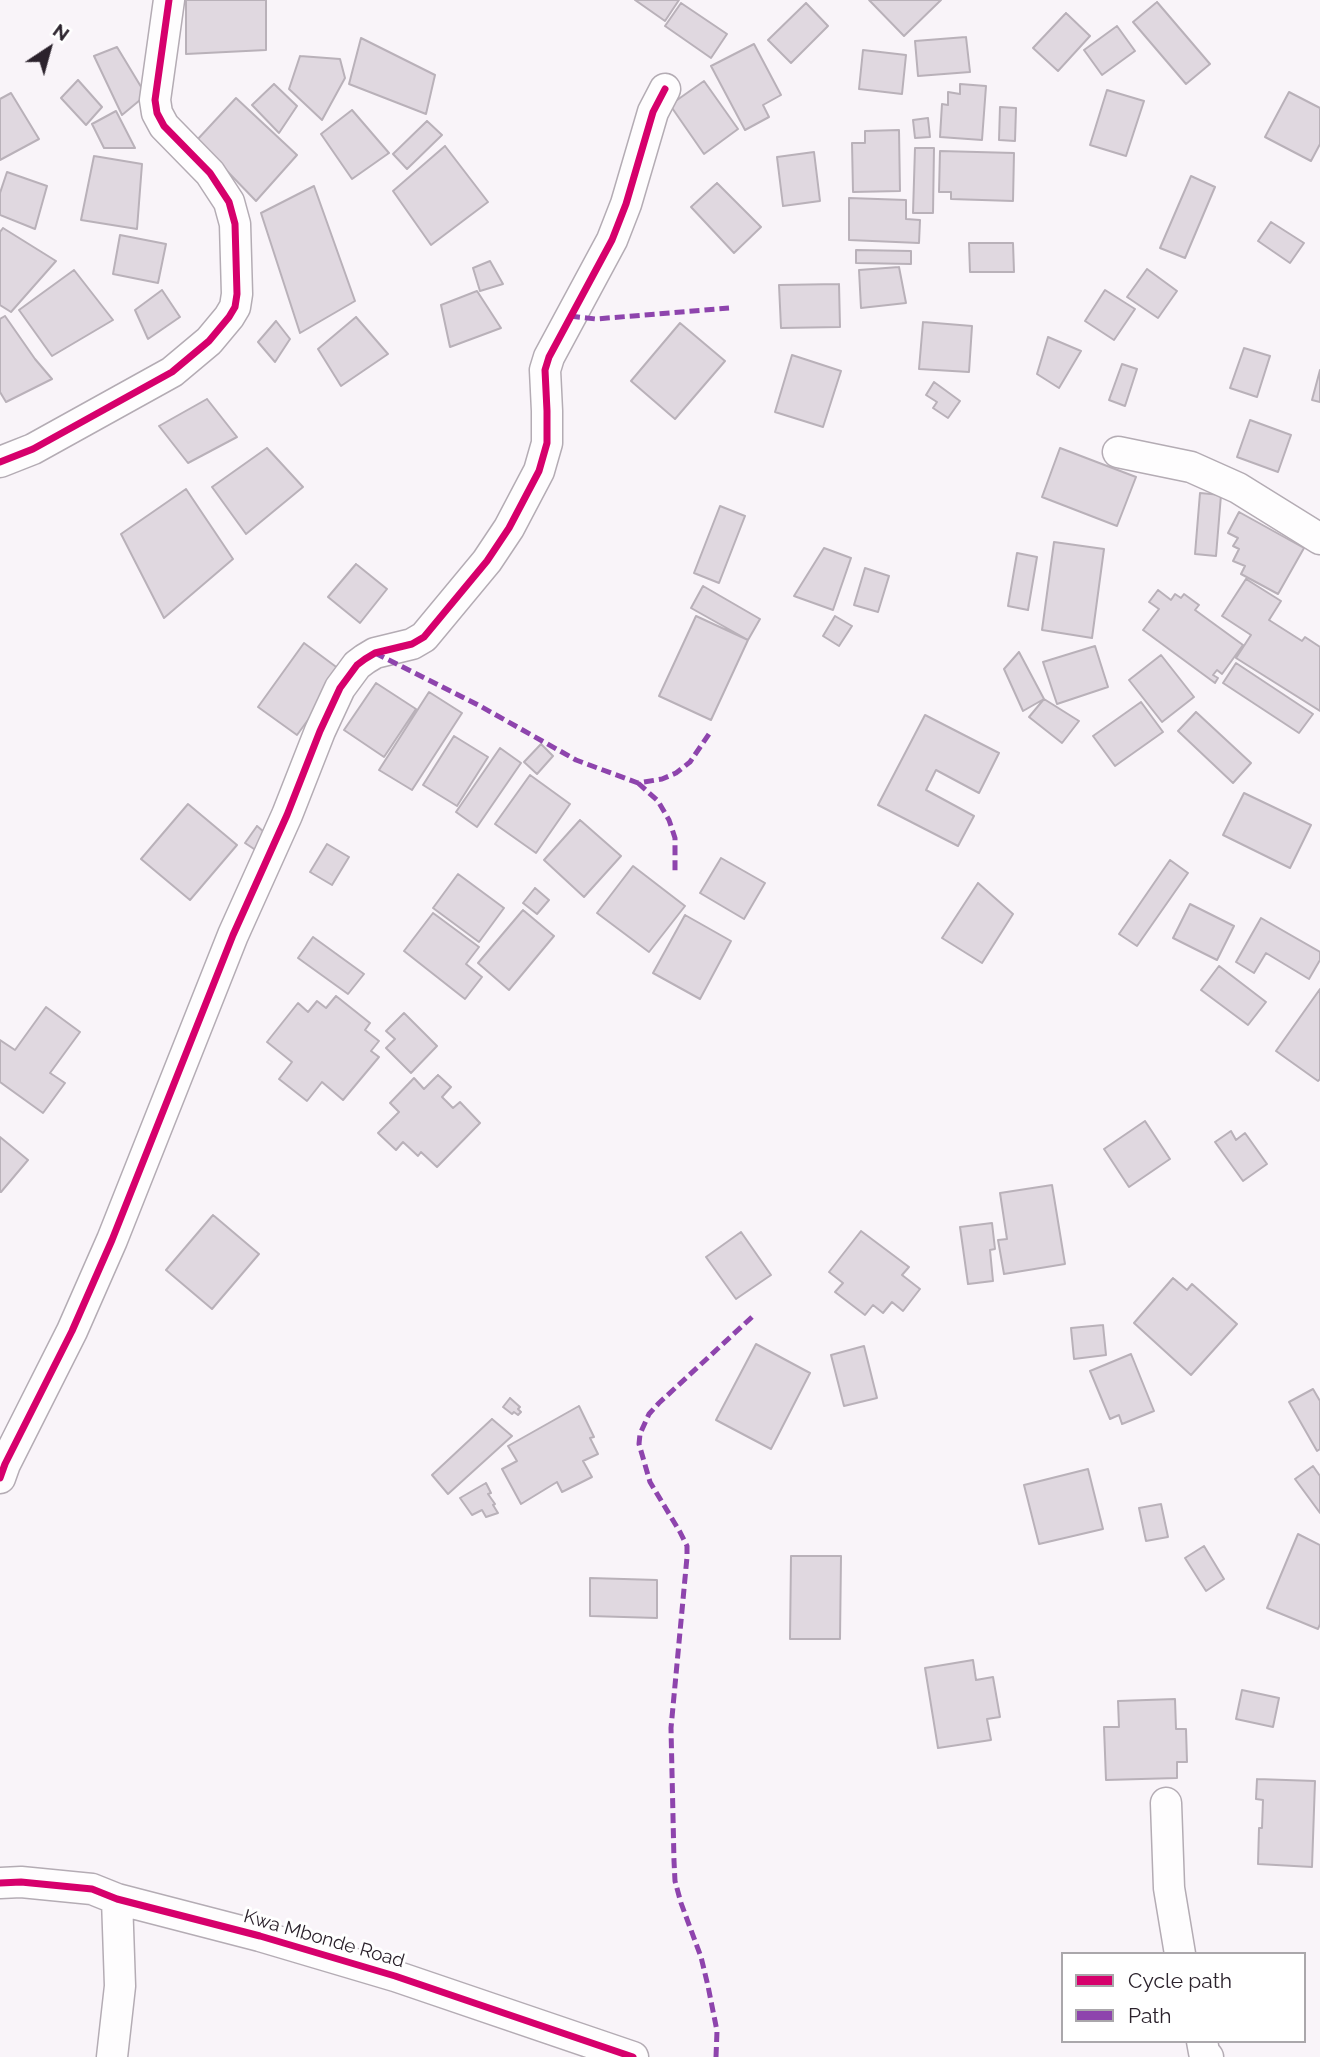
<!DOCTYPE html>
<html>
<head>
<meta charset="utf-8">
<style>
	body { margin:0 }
	#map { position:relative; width:1320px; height:2057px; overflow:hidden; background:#f9f4f9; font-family:Raleway,sans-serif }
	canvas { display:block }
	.legend { position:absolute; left:1061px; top:1952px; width:245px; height:91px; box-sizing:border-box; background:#fff; border:2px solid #aaa7ab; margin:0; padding:9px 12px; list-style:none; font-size:21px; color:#2b222c }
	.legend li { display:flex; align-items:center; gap:14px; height:35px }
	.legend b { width:35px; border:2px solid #aaa7ab }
	.north { position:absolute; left:14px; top:14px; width:70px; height:70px; -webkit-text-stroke:5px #fff; paint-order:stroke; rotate:36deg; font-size:19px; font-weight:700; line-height:28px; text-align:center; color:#2b222c }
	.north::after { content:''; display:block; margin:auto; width:24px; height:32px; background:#2b222c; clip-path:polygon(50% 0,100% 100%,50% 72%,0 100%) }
</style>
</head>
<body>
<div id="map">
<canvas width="1320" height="2057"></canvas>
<ul class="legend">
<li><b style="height:9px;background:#d6006c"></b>Cycle path</li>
<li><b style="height:9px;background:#8e44ad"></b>Path</li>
</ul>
<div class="north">N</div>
</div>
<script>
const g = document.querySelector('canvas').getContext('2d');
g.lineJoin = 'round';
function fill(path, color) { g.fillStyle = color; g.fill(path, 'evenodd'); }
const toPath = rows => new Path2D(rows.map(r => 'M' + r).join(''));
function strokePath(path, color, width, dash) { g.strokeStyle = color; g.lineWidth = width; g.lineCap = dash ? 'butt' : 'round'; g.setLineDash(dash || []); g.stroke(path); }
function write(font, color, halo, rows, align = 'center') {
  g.font = font + ' Raleway,sans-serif'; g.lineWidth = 6; g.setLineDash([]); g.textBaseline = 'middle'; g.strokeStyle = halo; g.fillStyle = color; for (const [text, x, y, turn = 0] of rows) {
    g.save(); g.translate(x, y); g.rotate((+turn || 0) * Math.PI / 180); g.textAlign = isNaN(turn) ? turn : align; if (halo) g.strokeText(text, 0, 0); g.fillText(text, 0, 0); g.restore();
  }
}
const building = toPath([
	[186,0,266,0,266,50,186,54,186,0],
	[635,0,679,0,665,21,635,0],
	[869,0,941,0,904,36,869,0],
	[1157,2,1210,64,1186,84,1133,22,1157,2],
	[681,3,727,34,711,58,665,26,681,3],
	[806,3,828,26,791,63,768,40,806,3],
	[1066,13,1090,36,1058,71,1033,48,1066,13],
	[1117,26,1135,51,1102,75,1084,50,1117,26],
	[966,37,970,72,918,76,915,41,966,37],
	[361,38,435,75,426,114,349,84,361,38],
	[754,44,781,95,763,105,769,117,745,130,711,66,754,44],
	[117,47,146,95,122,115,94,56,117,47],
	[863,50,906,55,902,94,859,89,863,50],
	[300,56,340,59,345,78,322,120,289,89,300,56],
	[78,80,102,107,86,125,61,98,78,80],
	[704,81,738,129,704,154,670,105,704,81],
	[274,84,297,106,279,133,252,105,274,84],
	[960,84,986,86,982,140,940,137,942,104,948,105,948,92,960,94,960,84],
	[1107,90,1144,101,1126,156,1090,145,1107,90],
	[1289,92,1320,108,1320,144,1311,161,1265,137,1289,92],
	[11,93,39,139,0,160,0,99,11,93],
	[236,98,297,155,256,201,197,140,236,98],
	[1000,107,1016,108,1015,141,999,140,1000,107],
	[352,110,389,153,352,179,321,134,352,110],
	[116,111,135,148,104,148,92,124,116,111],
	[928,118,930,137,915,138,913,120,928,118],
	[427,121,442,135,407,169,393,154,427,121],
	[899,130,900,191,853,192,852,143,865,143,865,131,899,130],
	[445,146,488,202,431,245,393,191,445,146],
	[915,148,934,148,933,213,913,213,915,148],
	[940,151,1014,153,1013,201,951,199,951,192,939,192,940,151],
	[814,152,820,201,783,206,777,157,814,152],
	[94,156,142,164,137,229,81,220,94,156],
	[7,172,47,186,35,229,0,215,0,193,7,172],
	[1191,176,1215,187,1185,258,1160,248,1191,176],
	[717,183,761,227,734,253,691,207,717,183],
	[314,186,355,301,300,333,261,213,314,186],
	[849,198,906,200,906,219,920,220,919,243,849,240,849,198],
	[1271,222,1304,243,1290,263,1258,241,1271,222],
	[3,228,56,261,11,312,0,305,0,232,3,228],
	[120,235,166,244,158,283,113,274,120,235],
	[969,243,1013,243,1014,272,970,272,969,243],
	[856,250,911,251,911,264,856,263,856,250],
	[490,261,503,284,480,291,473,268,490,261],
	[899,267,906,303,861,308,859,270,899,267],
	[1147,269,1177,291,1158,318,1127,297,1147,269],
	[74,270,113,320,52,356,19,310,74,270],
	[839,284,840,327,781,328,779,285,839,284],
	[162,290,180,317,148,339,135,310,162,290],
	[1105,290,1135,309,1114,340,1085,321,1105,290],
	[477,291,501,328,450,347,441,305,477,291],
	[5,316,35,359,52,379,6,402,0,392,0,319,5,316],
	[356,317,388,354,341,386,318,349,356,317],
	[276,321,290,339,275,362,258,342,276,321],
	[923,322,972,326,969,372,919,369,923,322],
	[680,323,725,361,675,419,631,381,680,323],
	[1048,337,1081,351,1059,388,1037,374,1048,337],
	[1244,348,1270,356,1257,397,1230,388,1244,348],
	[792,355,841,371,823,427,775,412,792,355],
	[1122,364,1137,369,1125,406,1109,400,1122,364],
	[1320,370,1320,402,1312,400,1320,370],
	[934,382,960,401,948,418,933,408,937,402,926,395,934,382],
	[207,399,237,437,188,463,159,426,207,399],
	[1250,420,1291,435,1278,472,1237,457,1250,420],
	[267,448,303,487,246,534,212,487,267,448],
	[1060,448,1136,477,1117,526,1042,497,1060,448],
	[186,489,233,559,164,618,121,534,186,489],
	[1200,493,1221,495,1216,556,1195,554,1200,493],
	[720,506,745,516,719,583,694,573,720,506],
	[1239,512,1304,548,1278,594,1241,574,1245,566,1233,561,1239,549,1233,546,1238,538,1228,533,1239,512],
	[1054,542,1104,549,1092,638,1042,630,1054,542],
	[824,548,851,558,833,610,794,596,824,548],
	[1017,553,1037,557,1028,610,1008,606,1017,553],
	[356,564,387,589,360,623,328,597,356,564],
	[865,568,889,576,878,612,854,605,865,568],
	[1246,579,1281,601,1269,620,1302,641,1305,637,1320,647,1320,711,1236,658,1251,635,1222,616,1246,579],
	[703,586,760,619,748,640,691,608,703,586],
	[1158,590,1171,600,1175,594,1181,598,1184,594,1199,605,1195,610,1243,645,1222,674,1217,670,1213,675,1218,678,1215,683,1143,630,1159,609,1149,602,1158,590],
	[696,616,748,640,711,720,659,696,696,616],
	[835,616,852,626,839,646,823,636,835,616],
	[304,643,343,672,297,735,258,707,304,643],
	[1095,646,1108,687,1057,704,1043,662,1095,646],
	[1019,652,1044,699,1023,711,1004,669,1019,652],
	[1161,655,1194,697,1162,722,1129,680,1161,655],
	[1236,663,1313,714,1299,733,1223,683,1236,663],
	[376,683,416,709,384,757,344,730,376,683],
	[429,692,462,713,412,790,379,770,429,692],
	[1044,699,1079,721,1062,743,1029,717,1044,699],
	[1141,702,1163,732,1115,766,1093,736,1141,702],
	[1196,712,1251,763,1233,783,1178,731,1196,712],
	[925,715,999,753,979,793,936,770,926,790,974,816,958,846,878,805,925,715],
	[454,736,488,757,457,806,423,785,454,736],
	[541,744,553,756,537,774,524,762,541,744],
	[500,748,521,763,477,827,456,812,500,748],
	[530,775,570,804,536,853,495,824,530,775],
	[1244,793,1311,825,1290,868,1223,835,1244,793],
	[188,804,237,845,190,900,141,859,188,804],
	[580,820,621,856,584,897,544,860,580,820],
	[257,826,271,838,260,853,245,843,257,826],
	[327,844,349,857,332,885,310,872,327,844],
	[721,858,765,883,744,919,700,893,721,858],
	[1170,860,1188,873,1137,946,1119,934,1170,860],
	[633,866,685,906,649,952,597,913,633,866],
	[458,874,504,908,479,942,433,908,458,874],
	[978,883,1013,914,982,963,942,938,978,883],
	[535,888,549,900,537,914,523,903,535,888],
	[1190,904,1234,926,1217,960,1173,938,1190,904],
	[523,910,554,936,509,990,478,963,523,910],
	[433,913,479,947,466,964,482,977,465,999,404,951,433,913],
	[685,915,731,941,700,999,653,973,685,915],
	[1261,918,1320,952,1320,960,1309,979,1266,953,1254,973,1236,962,1261,918],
	[313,937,364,974,348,994,298,958,313,937],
	[1219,966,1266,1002,1248,1025,1201,990,1219,966],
	[1320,989,1320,1079,1318,1081,1276,1051,1320,989],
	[336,996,370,1023,365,1030,379,1041,371,1051,379,1057,343,1100,322,1082,307,1101,279,1079,292,1062,267,1042,298,1003,308,1012,317,1001,326,1008,336,996],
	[46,1007,80,1032,50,1073,65,1083,43,1113,0,1082,0,1040,15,1050,46,1007],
	[404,1013,437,1046,411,1073,386,1048,395,1039,386,1031,404,1013],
	[438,1075,451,1087,442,1097,453,1108,460,1102,480,1123,437,1167,421,1152,418,1156,403,1142,396,1150,378,1133,399,1112,390,1103,414,1078,424,1089,438,1075],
	[1145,1121,1170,1159,1129,1187,1104,1149,1145,1121],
	[1231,1131,1236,1140,1245,1133,1267,1164,1243,1181,1215,1142,1231,1131],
	[0,1137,28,1160,1,1192,0,1192,0,1137],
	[1052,1185,1065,1264,1004,1274,998,1240,1007,1239,1000,1193,1052,1185],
	[213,1215,259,1254,212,1309,166,1270,213,1215],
	[992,1223,995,1249,990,1250,993,1281,968,1284,960,1227,992,1223],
	[861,1231,909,1267,902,1275,920,1289,903,1311,892,1302,883,1313,873,1305,865,1315,835,1292,843,1283,829,1272,861,1231],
	[741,1232,771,1275,736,1299,706,1257,741,1232],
	[1173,1278,1187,1290,1192,1284,1237,1324,1191,1375,1134,1323,1173,1278],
	[1103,1325,1106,1355,1074,1359,1071,1328,1103,1325],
	[756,1344,810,1373,771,1449,716,1420,756,1344],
	[864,1346,877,1398,844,1406,831,1355,864,1346],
	[1131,1354,1154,1411,1122,1424,1119,1415,1110,1419,1090,1371,1131,1354],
	[1313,1389,1320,1401,1320,1449,1317,1451,1289,1402,1313,1389],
	[510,1398,520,1407,518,1409,521,1412,518,1415,514,1412,512,1414,503,1407,510,1398],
	[579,1406,594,1437,590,1438,598,1454,583,1461,592,1477,562,1492,557,1482,521,1504,502,1469,517,1461,508,1446,579,1406],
	[492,1419,512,1436,448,1494,432,1475,492,1419],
	[1313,1466,1320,1476,1320,1513,1295,1479,1313,1466],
	[1088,1469,1103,1529,1039,1544,1024,1485,1088,1469],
	[486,1483,491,1493,488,1494,495,1504,493,1505,498,1513,486,1517,482,1510,472,1515,460,1498,486,1483],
	[1161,1504,1168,1537,1146,1541,1139,1508,1161,1504],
	[1298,1534,1320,1545,1320,1624,1318,1629,1267,1608,1298,1534],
	[1204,1546,1224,1579,1206,1591,1185,1558,1204,1546],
	[791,1556,841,1556,840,1639,790,1639,791,1556],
	[590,1578,657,1580,657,1618,590,1616,590,1578],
	[973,1660,976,1680,993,1677,1000,1717,987,1719,991,1740,938,1748,925,1668,973,1660],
	[1242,1690,1279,1698,1273,1727,1236,1719,1242,1690],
	[1175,1699,1176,1729,1186,1729,1187,1762,1177,1762,1177,1778,1106,1780,1104,1727,1119,1727,1118,1701,1175,1699],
	[1257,1779,1315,1781,1312,1867,1258,1864,1259,1828,1262,1828,1263,1800,1256,1799,1257,1779]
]);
fill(building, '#e0d8e0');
strokePath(building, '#b9b1b9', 2);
const street = toPath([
	[1118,452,1191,467,1238,488,1320,539],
	[0,462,33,449,172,372,209,341,229,317,235,307,237,294,235,224,229,202,210,173,164,126,157,113,155,100,169,0],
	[0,1478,5,1464,72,1331,112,1240,233,935,287,815,320,731,340,688,357,665,365,659,375,653,412,644,424,637,487,561,509,528,539,471,547,443,547,411,545,370,549,357,612,240,626,204,653,112,665,89],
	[1166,1803,1169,1888,1180,1954],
	[0,1883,21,1882,92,1889,117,1899,260,1936,395,1976,633,2057],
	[1202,2041,1204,2052,1208,2057],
	[112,2057,120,1986,117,1899]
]);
strokePath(street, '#b4acb4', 33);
strokePath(street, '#fefdfe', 30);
strokePath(toPath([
	[570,316,596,319,729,308],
	[375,653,480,706,576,760,638,783,662,779,676,773,690,762,709,734],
	[638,783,658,801,669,820,675,838,675,874],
	[716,2057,717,2031,708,1986,701,1957,681,1903,675,1881,674,1861,671,1728,687,1557,687,1546,680,1532,650,1482,639,1444,640,1434,649,1414,659,1403,752,1317]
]), '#8e44ad', 5, [10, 5]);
strokePath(toPath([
	[0,462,33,449,172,372,209,341,229,317,235,307,237,294,235,224,229,202,210,173,164,126,157,113,155,100,169,0],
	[0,1478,5,1464,72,1331,112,1240,233,935,287,815,320,731,340,688,357,665,365,659,375,653,412,644,424,637,487,561,509,528,539,471,547,443,547,411,545,370,549,357,612,240,626,204,653,112,665,89],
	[0,1883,21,1882,92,1889,117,1899,260,1936,395,1976,633,2057]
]), '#d6006c', 7);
write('19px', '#2b222c', '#fff', [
	["Kwa Mbonde Road",324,1939,16]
]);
</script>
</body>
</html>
